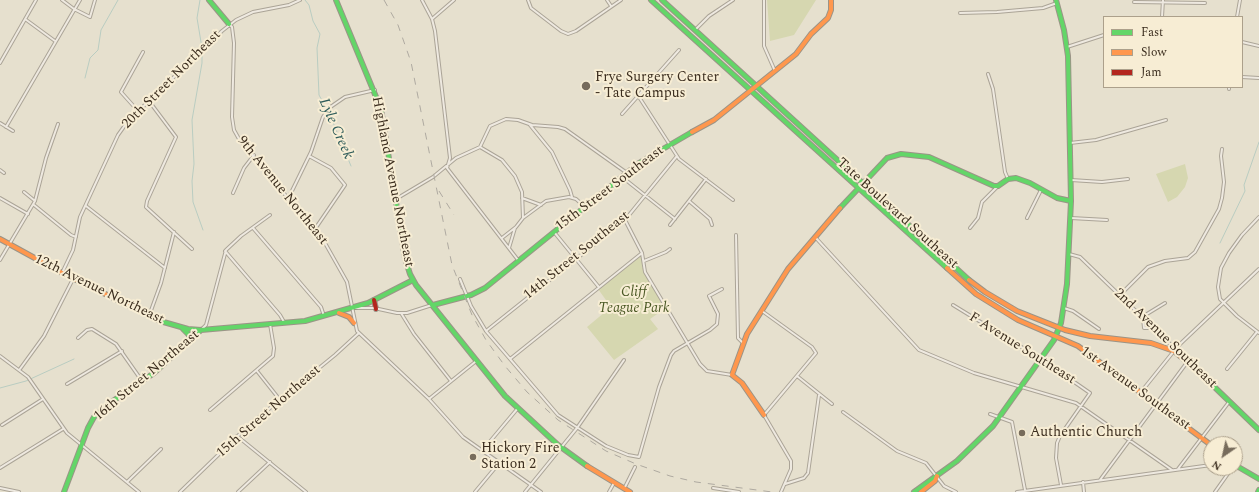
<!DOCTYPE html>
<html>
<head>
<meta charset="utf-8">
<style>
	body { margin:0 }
	#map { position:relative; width:1259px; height:492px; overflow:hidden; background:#e6e0ce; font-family:Spectral,serif }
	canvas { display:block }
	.legend { position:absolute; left:1103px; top:16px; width:140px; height:72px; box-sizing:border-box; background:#f7edd4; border:1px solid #aca08b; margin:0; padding:5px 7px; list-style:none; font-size:12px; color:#3b2d1e }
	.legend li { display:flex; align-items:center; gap:8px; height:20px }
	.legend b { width:20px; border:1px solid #aca08b }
	.north { position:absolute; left:1203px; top:436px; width:40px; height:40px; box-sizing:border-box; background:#f7edd4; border:1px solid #aca08b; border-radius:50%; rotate:214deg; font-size:11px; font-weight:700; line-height:16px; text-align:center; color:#3b2d1e }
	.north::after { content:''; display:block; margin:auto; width:14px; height:18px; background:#776c5c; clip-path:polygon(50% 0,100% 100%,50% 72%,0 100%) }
</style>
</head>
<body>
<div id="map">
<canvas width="1259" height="492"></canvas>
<ul class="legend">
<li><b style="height:5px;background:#63d668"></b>Fast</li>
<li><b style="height:5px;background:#ff974d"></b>Slow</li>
<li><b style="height:5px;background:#b3261e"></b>Jam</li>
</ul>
<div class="north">N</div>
</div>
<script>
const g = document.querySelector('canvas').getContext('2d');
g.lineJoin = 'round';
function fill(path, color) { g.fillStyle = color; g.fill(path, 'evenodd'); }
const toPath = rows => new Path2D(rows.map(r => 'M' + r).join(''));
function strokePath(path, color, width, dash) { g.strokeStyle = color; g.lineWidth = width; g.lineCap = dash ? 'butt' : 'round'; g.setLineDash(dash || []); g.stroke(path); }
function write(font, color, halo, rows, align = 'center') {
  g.font = font + ' Spectral,serif'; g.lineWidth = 4; g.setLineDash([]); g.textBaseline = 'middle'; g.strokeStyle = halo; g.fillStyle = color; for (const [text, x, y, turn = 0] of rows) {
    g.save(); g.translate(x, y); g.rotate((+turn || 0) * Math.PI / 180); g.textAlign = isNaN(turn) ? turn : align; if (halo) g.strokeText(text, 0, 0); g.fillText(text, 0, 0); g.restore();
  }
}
fill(toPath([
	[767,0,816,0,794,35,770,41],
	[1185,164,1188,178,1185,187,1177,197,1168,202,1156,174],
	[639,256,642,257,642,267,666,308,650,319,658,329,614,360,587,327,611,307,598,289]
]), '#d6d7b0');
strokePath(toPath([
	[200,0,197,18,202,48],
	[305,0,309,5,313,21,320,34,317,48,319,95,330,115,351,166],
	[202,52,202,63,192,120,194,164,192,181,193,202,203,230],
	[85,78,90,58,98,50,101,30,118,0],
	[1220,243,1245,191,1244,185,1259,142],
	[0,388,26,381,74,359]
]), '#b9ccc1', 1);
const street = toPath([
	[62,0,74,9,90,17,95,0],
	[422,0,432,19,435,31,450,158,447,168,518,260],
	[528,0,531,8,561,31,568,34,576,31,621,0],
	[607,0,611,6],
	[764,0,764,46,775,71],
	[1134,2,1205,3],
	[960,13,997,12,1043,8,1057,3],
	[1162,17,1163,0],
	[1237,17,1240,0],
	[25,19,55,41],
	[432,19,454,0],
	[229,24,232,27,234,43,232,117,234,130,239,139,325,243,347,282,357,331,429,399,463,437,541,492],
	[695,30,709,16,733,0],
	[1242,42,1259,46],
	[1067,47,1104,35],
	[0,63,36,0],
	[988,74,993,89,1005,172,1008,179],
	[1242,77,1259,78],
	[1229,89,1229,87],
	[639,97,679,159,733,200],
	[149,101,176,137,147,201,146,207,192,249],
	[138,111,121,92,143,52],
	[622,114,679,50],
	[0,123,13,131],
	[530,125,552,152,570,190,572,197],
	[6,127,80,0],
	[1070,143,1096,140,1166,120],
	[480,147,502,160,515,176,522,192,523,218],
	[309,156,331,168,345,185,315,229],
	[0,170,4,173],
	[622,177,675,219],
	[1071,180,1102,182,1128,179],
	[24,192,35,201],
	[233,193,244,168,254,155],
	[289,197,311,152,323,117,329,108,345,97,375,90],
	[0,198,28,214],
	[522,198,541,205],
	[396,199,433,177,456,158,480,147,490,126,506,119,518,120,532,125,558,127,565,129,627,173],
	[689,201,710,219,712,225],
	[34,205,71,235,76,237],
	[86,206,165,268],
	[1259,217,1242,235,1229,253,1221,268,1218,287,1220,299,1237,316,1259,333],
	[1027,218,1041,190],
	[1071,218,1107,220],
	[625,220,642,253,645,272,700,364,707,371,732,375],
	[670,225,706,179],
	[253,228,321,307,324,316],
	[970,228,978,218,982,202,998,186],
	[554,232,598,286],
	[736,235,738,338,743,343],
	[815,237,919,350,974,373,1076,403,1172,470],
	[502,238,516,227,523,218,546,201,569,197,576,199,585,207],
	[509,248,515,228],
	[225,251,280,315,284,322],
	[1069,254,1080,257,1171,345,1174,351],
	[0,260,35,201,46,158,58,124],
	[644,261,666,252,670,249],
	[62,273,73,250,80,217,118,135,128,121,222,31,236,20,253,12,289,5,300,0],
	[460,279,471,306,486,331,558,415,606,446,628,455,639,457,659,387,671,355,674,351,710,330,717,324,718,314,709,296,722,289],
	[1120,295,1148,267,1165,261,1188,258,1195,252,1219,209,1222,198,1224,182,1221,156,1222,149],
	[953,305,1041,359,1090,393,1060,436,1057,443,1056,458,1061,485],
	[354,308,374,308,397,313,407,313,432,305],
	[1064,308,1073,311,1099,329],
	[762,311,812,347,816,353,764,415,791,461,791,469,781,492],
	[401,313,414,334,451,381],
	[149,316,161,283,174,232],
	[1142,317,1165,303],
	[1143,318,1144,328,1149,328,1150,324],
	[201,330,206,325,226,250,241,236,270,215],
	[486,331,625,220,677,156],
	[78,338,87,330,92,329,116,344,142,381],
	[0,356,28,377,67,433,139,492],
	[510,359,642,253],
	[20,369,44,336,73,279],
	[1227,369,1257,332],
	[257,371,280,400],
	[797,376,832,404],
	[67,384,122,351],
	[1141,392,1178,346,1259,269],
	[429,399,475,362],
	[210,410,273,356,274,348,270,324],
	[843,412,897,451,926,463,944,486,956,492],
	[990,414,1012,422,1025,490],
	[2,425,43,399],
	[237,436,306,492],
	[482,451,518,408],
	[0,468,63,429],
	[1178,469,1229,402],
	[1100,480,1188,361],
	[127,482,161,449],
	[1083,482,1084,492],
	[785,484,804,478,808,473,819,395],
	[0,488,19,492],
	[713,488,739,492],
	[624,489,635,467],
	[180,492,248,426,335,355,359,333],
	[238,492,270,462],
	[475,492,500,462],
	[525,492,577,428,624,360],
	[609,492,614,483],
	[1017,492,1211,465],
	[1215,492,1232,468]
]);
const fast = toPath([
	[209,0,229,24],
	[336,0,381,109,405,258,410,274,416,285,505,396,558,445,587,466],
	[651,0,947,268],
	[662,0,969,280],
	[840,208,887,158,901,154,929,157,994,186,998,186,1008,179,1016,178,1030,183,1057,198,1071,201],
	[433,305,471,295,485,288,639,163,692,132],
	[134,308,160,321,188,329,201,330,305,321,368,303,413,280],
	[183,329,189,335,189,340],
	[1202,375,1259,430],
	[1235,465,1259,479],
	[64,492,88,428,94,417,110,403,154,373,201,330],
	[914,492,957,461,993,426,1054,340,1061,323,1067,284,1071,201,1068,56,1064,30,1056,0],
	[1258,492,1259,490]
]);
const slow = toPath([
	[692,132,714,120,796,54,811,34,828,18,831,10,831,0],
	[0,239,62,273,134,308],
	[947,268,976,294,1018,320,1078,346,1211,445],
	[969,280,985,292,1017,311,1065,330,1090,336,1151,343,1174,351,1202,375],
	[339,313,349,317,354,323],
	[764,415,742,383,732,375,747,334,788,269,840,208],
	[587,466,630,492],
	[921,492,935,481,937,476]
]);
const jam = toPath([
	[374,300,376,309]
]);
strokePath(street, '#aba497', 4);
strokePath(fast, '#9b9487', 6);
strokePath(slow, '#9b9487', 6);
strokePath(jam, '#9b9487', 6);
strokePath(street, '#eee9e0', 2);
strokePath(fast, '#63d668', 4);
strokePath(slow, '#ff974d', 4);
strokePath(jam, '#b3261e', 4);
strokePath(toPath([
	[384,0,398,25,411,62,452,265,472,315,486,340,505,366,527,392,558,420,606,451,636,464,670,476,696,482,772,492],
	[439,191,454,215]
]), '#aea9a0', 1, [7, 7]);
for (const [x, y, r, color] of [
	[586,86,5,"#776c5c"],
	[1022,433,4,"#776c5c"],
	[473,457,4,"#776c5c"]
]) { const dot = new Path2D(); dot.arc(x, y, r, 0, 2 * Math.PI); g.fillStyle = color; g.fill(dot); strokePath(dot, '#f7edd4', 1.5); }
write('14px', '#3b2d1e', '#f7edd4', [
	["Frye Surgery Center",595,78],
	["- Tate Campus",595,94],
	["Authentic Church",1030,433],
	["Hickory Fire",481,449],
	["Station 2",481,465]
], 'left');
write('14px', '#3b2d1e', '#f7edd4', [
	["20th Street Northeast",172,80,-45],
	["Highland Avenue Northeast",392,182,79],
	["15th Street Southeast",610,189,-37],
	["9th Avenue Northeast",282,191,51],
	["Tate Boulevard Southeast",897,214,42],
	["14th Street Southeast",577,256,-39],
	["12th Avenue Northeast",99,290,26],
	["2nd Avenue Southeast",1165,339,44],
	["F Avenue Southeast",1022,349,32],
	["16th Street Northeast",147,376,-40],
	["1st Avenue Southeast",1135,389,36],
	["15th Street Northeast",269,412,-41]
]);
write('italic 14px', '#4a5824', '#f7edd4', [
	["Cliff",634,293],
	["Teague Park",634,309]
]);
write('italic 15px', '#2d5b59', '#f7edd4', [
	["Lyle Creek",335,129,66]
]);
</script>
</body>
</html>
